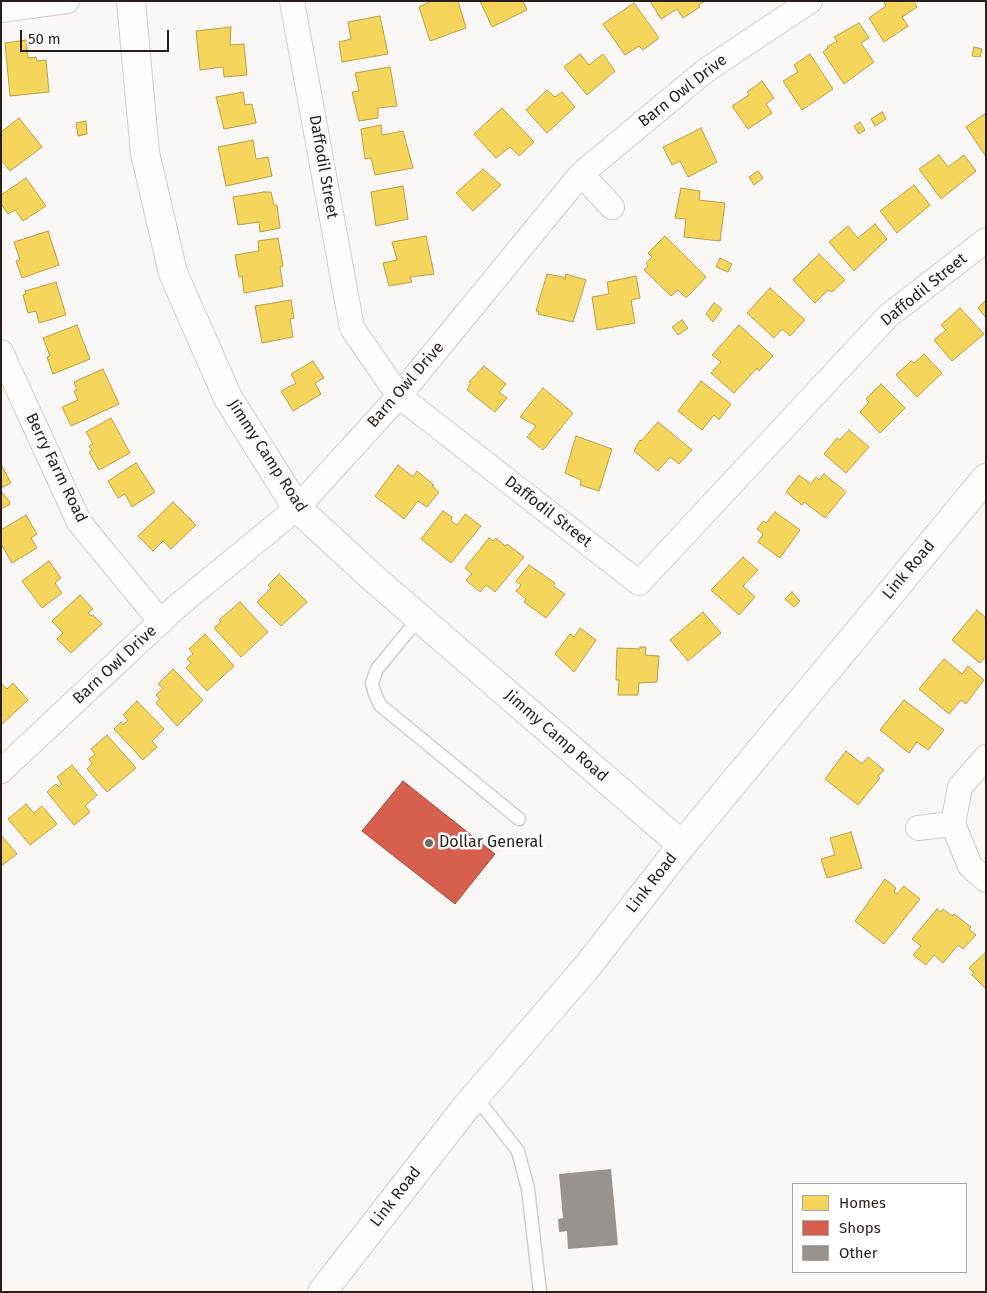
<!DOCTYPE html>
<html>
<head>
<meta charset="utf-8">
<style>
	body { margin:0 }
	#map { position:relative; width:987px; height:1293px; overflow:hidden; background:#faf8f6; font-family:"Fira Sans",sans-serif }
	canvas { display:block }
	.frame { position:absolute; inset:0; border:2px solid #281f1a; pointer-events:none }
	.legend { position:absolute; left:792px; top:1183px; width:175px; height:90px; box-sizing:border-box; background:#fff; border:1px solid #a9a5a3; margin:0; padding:6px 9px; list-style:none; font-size:15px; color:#281f1a }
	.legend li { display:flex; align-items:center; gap:10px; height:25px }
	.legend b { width:25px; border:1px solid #a9a5a3 }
	.scale { position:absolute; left:20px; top:30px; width:149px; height:22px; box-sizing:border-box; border:2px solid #281f1a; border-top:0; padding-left:6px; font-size:15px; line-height:18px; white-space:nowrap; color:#281f1a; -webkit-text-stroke:4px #fff; paint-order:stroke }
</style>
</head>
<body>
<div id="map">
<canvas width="987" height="1293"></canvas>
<div class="frame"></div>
<ul class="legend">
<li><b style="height:14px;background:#f6d55c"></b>Homes</li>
<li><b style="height:14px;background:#d6604d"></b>Shops</li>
<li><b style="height:14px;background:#999390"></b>Other</li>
</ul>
<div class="scale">50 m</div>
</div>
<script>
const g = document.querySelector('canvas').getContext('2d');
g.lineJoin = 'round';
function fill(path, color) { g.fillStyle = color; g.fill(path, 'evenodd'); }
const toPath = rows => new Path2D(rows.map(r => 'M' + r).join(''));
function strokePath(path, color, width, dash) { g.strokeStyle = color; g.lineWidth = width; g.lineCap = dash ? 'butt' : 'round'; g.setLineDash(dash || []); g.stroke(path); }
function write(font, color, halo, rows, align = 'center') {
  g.font = font + ' "Fira Sans",sans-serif'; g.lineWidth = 5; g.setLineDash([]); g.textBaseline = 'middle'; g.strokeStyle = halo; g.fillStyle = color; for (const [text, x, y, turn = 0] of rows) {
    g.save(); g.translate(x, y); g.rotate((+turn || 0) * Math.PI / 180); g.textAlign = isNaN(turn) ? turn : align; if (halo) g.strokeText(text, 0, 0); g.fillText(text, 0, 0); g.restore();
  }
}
const homes = toPath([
	[431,1,458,1,466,28,430,41,419,7,431,1],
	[480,1,523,1,527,10,492,27,480,1],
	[650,1,705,1,699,5,700,7,683,18,677,9,661,19,650,1],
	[885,1,914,1,917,7,902,17,908,26,884,42,869,18,886,6,884,2,885,1],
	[634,3,659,38,643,50,639,46,625,55,603,24,634,3],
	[380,16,388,54,342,62,339,42,351,39,348,22,380,16],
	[859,23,869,38,861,43,874,62,844,84,823,52,828,48,827,47,837,41,834,37,859,23],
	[231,27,230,45,244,44,247,75,224,77,223,67,200,70,196,31,231,27],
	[26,40,28,58,36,57,37,61,46,60,49,92,10,96,5,43,26,40],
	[974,47,982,49,980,57,972,56,974,47],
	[580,54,589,65,603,54,615,71,587,95,564,67,580,54],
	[810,54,833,89,802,110,783,81,798,72,794,65,810,54],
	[390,67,397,106,378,108,378,118,359,121,352,92,359,91,355,73,390,67],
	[762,81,774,98,766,104,772,113,748,129,732,106,749,95,747,92,762,81],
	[547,90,555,97,562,92,575,107,547,133,526,110,547,90],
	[243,92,245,105,252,104,256,123,224,129,216,97,243,92],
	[502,108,534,142,519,156,510,147,496,158,474,134,502,108],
	[882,112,886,119,875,126,871,119,882,112],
	[986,113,986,155,985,155,966,127,986,113],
	[19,118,42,147,10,171,1,160,1,132,19,118],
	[86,121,87,134,78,136,76,123,86,121],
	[860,122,865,130,859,134,854,126,860,122],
	[381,125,382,135,403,131,413,168,375,175,371,158,365,159,361,129,381,125],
	[701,128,717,162,688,177,680,161,672,165,663,147,701,128],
	[253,140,256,159,268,157,272,176,226,186,218,147,253,140],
	[939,155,948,167,964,155,976,171,941,199,919,169,939,155],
	[483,169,501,185,473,211,456,193,483,169],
	[758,171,763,178,754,185,749,177,758,171],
	[26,178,46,206,23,221,15,210,8,214,1,204,1,195,26,178],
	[914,185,930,205,897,233,880,211,914,185],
	[403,186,408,219,376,226,371,192,403,186],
	[681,188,700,191,699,200,725,203,720,241,684,237,686,219,675,218,681,188],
	[264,192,271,192,274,205,277,205,280,228,260,232,259,222,238,225,233,197,264,192],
	[875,224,887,239,854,271,829,242,848,226,858,238,875,224],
	[48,231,59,265,22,278,16,261,20,260,14,242,48,231],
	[426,236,434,274,410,277,412,282,389,286,383,263,397,260,392,242,426,236],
	[665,236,706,277,686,298,678,290,671,296,644,270,648,266,646,263,652,257,648,253,665,236],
	[278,238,283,266,280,267,283,286,244,293,242,276,239,277,235,255,259,251,258,241,278,238],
	[819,254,845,280,832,292,828,290,815,303,793,280,819,254],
	[720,258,732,264,728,272,716,267,720,258],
	[547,274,563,277,565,280,566,274,586,280,573,322,538,314,539,311,536,311,547,274],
	[636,276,640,298,631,300,635,323,597,330,592,297,609,294,607,282,636,276],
	[56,282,66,315,39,323,36,311,28,313,23,295,26,294,25,291,56,282],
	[770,288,805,320,790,336,782,329,774,338,747,313,770,288],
	[291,300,294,318,290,319,293,337,262,343,255,306,291,300],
	[986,300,986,318,978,308,986,300],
	[714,303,722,309,713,322,706,314,714,303],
	[960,308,984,334,952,361,934,340,946,330,941,325,960,308],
	[682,320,688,328,678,335,672,327,682,320],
	[77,325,90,359,53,374,47,357,50,356,43,338,77,325],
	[739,325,773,356,759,371,757,368,734,393,711,373,721,362,712,355,739,325],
	[924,354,942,373,917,397,896,375,911,361,914,363,924,354],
	[313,361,324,378,315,383,321,394,293,411,281,391,296,383,291,374,313,361],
	[484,366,506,384,499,392,507,398,495,412,467,390,471,383,469,382,484,366],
	[103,369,119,404,71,426,62,407,78,400,74,391,77,390,74,382,103,369],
	[701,381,731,404,719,420,714,415,702,430,678,411,701,381],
	[881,384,905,408,880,433,860,412,869,402,866,399,881,384],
	[543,388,573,413,543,450,527,437,536,426,520,417,543,388],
	[111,418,130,453,99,470,89,452,92,450,89,446,93,444,86,432,111,418],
	[658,422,692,450,679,464,670,457,658,471,634,451,640,440,641,441,658,422],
	[849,430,869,447,846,473,824,454,837,438,840,440,849,430],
	[576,436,612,449,599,491,580,485,581,480,565,473,576,436],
	[136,463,155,492,132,507,125,494,118,498,108,481,136,463],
	[398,465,413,477,417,471,434,485,432,486,439,492,427,507,418,501,404,519,375,496,398,465],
	[2,466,11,483,1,488,1,467,2,466],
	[824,474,846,492,825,518,804,502,802,505,786,492,799,475,811,484,816,477,819,480,824,474],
	[1,491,10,502,9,505,1,509,1,491],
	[173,502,196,525,171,549,163,541,153,551,138,536,173,502],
	[443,511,452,517,451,521,457,525,465,514,481,526,451,563,421,539,443,511],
	[775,512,800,530,780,558,758,542,763,534,757,529,763,521,766,523,775,512],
	[26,515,37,534,31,538,37,548,12,563,1,544,1,530,26,515],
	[489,538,493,541,496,538,505,546,507,544,524,557,495,592,486,585,480,592,466,580,472,574,465,568,489,538],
	[743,557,758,570,743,586,755,597,739,615,711,590,743,557],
	[49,561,61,578,55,583,62,593,42,608,22,581,49,561],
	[529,565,555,583,553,586,565,594,546,618,524,602,526,599,516,591,521,585,516,581,529,565],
	[279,574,307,602,281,626,257,602,271,588,268,585,279,574],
	[792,592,800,601,794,607,785,599,792,592],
	[80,595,93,609,88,613,91,616,93,615,102,624,71,653,57,639,63,633,52,621,80,595],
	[240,602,268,632,241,657,214,628,221,622,219,620,240,602],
	[977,610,986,618,986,656,980,663,952,640,977,610],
	[703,612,721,633,688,661,670,640,703,612],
	[580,628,596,640,574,672,555,654,570,634,574,637,580,628],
	[205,634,234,666,207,691,186,668,191,663,187,659,193,654,189,649,205,634],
	[640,647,646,647,645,655,659,656,657,682,639,683,638,695,618,695,619,680,616,680,617,648,640,649,640,647],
	[944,659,962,674,968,666,984,680,966,704,961,700,949,714,919,689,944,659],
	[173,669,203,700,177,726,156,703,160,699,156,695,163,688,158,684,173,669],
	[1,683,7,689,13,683,28,700,1,725,1,683],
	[904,700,944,730,928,750,917,742,909,753,880,730,904,700],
	[137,701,164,729,152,741,157,747,143,760,114,729,121,722,123,725,128,720,123,715,137,701],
	[107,735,136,768,107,792,87,769,92,764,89,759,95,754,91,749,107,735],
	[846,751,862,764,868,757,884,770,878,776,880,778,858,805,825,779,846,751],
	[72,765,97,795,85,806,90,812,74,825,47,792,56,784,59,787,62,784,57,777,72,765],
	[26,804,34,813,42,806,57,824,30,845,8,819,26,804],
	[851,832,862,868,827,878,821,859,835,855,830,838,851,832],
	[1,835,17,854,1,866,1,835],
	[885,879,896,888,894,892,897,894,904,886,920,899,884,944,855,921,885,879],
	[937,909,941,912,943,909,952,916,954,914,971,927,969,929,976,935,963,949,958,945,943,963,934,955,926,965,913,955,921,946,912,939,937,909],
	[986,952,986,989,972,975,974,973,969,968,986,952]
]);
fill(homes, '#f6d55c');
strokePath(homes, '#b89e48', 1);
const shops = toPath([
	[403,781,495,854,455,904,362,831,403,781]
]);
fill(shops, '#d6604d');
strokePath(shops, '#a24c3e', 1);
fill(toPath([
	[611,1169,618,1245,568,1249,567,1231,559,1232,558,1219,563,1218,559,1174]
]), '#999390');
const lane = toPath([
	[419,618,377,669,372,683,375,694,380,705,519,819],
	[475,1096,518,1151,528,1189,540,1292]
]);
const street = toPath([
	[292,1,352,328,399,396,639,583,888,316,986,240],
	[1,10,67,1],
	[581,174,612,207],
	[1,352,79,522,161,622],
	[986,757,960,787,953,824,970,866,986,880],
	[1,771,174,609,297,508,399,396,581,174,705,71,810,1],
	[918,828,953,824]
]);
const secondary = toPath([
	[131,1,145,153,173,273,228,398,297,508,372,577,682,845],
	[322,1292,467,1106,586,968,682,845,986,478]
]);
strokePath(lane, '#d1ccc8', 15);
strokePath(street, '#d1ccc8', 26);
strokePath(secondary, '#d1ccc8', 30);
strokePath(lane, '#fefefe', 12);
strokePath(street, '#fefefe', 24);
strokePath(secondary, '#fefefe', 28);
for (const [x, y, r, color] of [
	[429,843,5,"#726b67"]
]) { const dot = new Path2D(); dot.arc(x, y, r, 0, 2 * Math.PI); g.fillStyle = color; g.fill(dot); strokePath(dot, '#fff', 2); }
write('16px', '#281f1a', '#fff', [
	["Barn Owl Drive",683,91,-38],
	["Daffodil Street",323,167,80],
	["Daffodil Street",924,290,-39],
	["Barn Owl Drive",406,385,-49],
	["Jimmy Camp Road",267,456,57],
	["Berry Farm Road",56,468,64],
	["Daffodil Street",548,512,38],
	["Link Road",909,570,-50],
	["Barn Owl Drive",115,665,-43],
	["Jimmy Camp Road",556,736,41],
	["Link Road",652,883,-52],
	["Link Road",396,1197,-52]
]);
write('16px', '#281f1a', '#fff', [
	["Dollar General",439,843]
], 'left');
</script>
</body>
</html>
